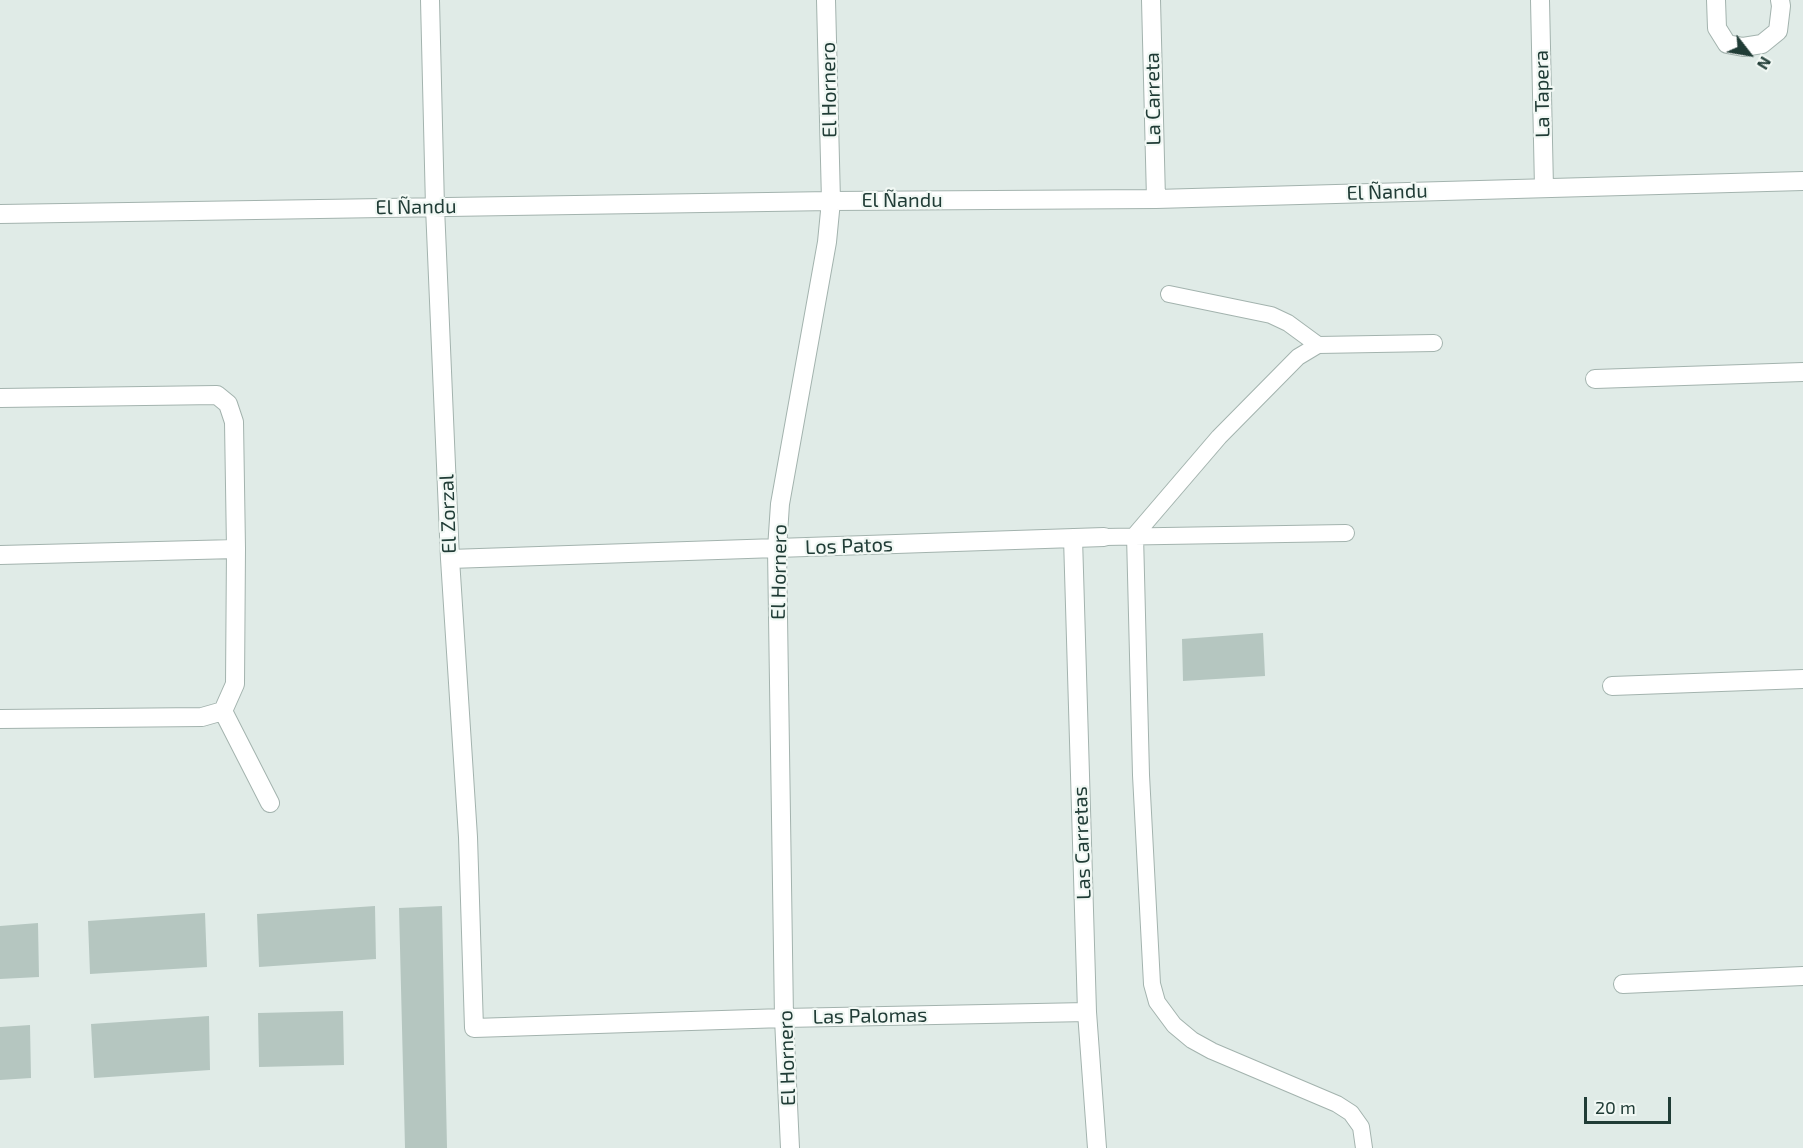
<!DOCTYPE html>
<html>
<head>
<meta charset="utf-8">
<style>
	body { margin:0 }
	#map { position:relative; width:1803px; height:1148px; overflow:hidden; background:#e0ebe7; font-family:"Exo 2",sans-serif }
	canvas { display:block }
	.north { position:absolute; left:1719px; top:24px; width:60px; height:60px; -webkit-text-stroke:4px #f1f8f4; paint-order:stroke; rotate:121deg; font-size:16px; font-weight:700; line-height:24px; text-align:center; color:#203c36 }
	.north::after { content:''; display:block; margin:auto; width:21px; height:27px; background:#203c36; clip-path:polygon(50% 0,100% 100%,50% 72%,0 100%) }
	.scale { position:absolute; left:1584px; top:1097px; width:87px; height:27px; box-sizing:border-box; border:3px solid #203c36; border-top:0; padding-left:8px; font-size:18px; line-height:21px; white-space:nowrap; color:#203c36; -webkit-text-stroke:4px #f1f8f4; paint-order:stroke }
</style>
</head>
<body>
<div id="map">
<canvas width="1803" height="1148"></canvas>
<div class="north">N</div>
<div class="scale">20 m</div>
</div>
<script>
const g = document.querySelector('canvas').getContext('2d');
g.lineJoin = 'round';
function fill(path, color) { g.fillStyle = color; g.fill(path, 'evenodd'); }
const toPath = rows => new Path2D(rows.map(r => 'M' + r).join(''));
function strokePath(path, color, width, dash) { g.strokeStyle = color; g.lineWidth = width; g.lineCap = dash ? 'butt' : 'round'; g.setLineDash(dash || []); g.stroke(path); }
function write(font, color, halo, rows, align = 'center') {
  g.font = font + ' "Exo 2",sans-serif'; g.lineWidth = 4.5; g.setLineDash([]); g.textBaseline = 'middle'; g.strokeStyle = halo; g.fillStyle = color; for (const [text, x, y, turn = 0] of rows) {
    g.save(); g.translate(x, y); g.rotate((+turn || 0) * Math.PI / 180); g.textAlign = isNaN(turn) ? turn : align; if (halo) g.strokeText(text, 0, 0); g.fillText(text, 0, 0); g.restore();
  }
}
fill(toPath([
	[1263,633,1265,676,1183,681,1182,639],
	[375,906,376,959,259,967,257,914],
	[442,906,447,1148,405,1148,399,908],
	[205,913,207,967,90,974,88,921],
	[38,923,39,977,0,979,0,926],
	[343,1011,344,1065,259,1067,258,1013],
	[209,1016,210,1070,94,1078,91,1024],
	[30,1025,31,1078,0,1080,0,1027]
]), '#b5c6c0');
const lane = toPath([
	[1169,294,1271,315,1288,323,1318,345,1434,343],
	[1318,345,1298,357,1219,437,1135,535,1141,775,1152,984,1157,1002,1174,1025,1192,1040,1212,1051,1337,1104,1351,1113,1361,1127,1364,1148],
	[1104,537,1346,533]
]);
const street = toPath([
	[430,0,435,207,450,559,468,837,474,1028,784,1018,1087,1012],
	[1151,0,1156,199],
	[1540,0,1544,188],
	[1716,0,1717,28,1727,44,1743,47,1762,44,1778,31,1781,6,1780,0],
	[0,214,831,201,1156,199,1803,181],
	[1595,379,1803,372],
	[0,398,217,395,228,404,234,422,236,549,235,684,223,711,202,717,0,719],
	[1073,538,1087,1012,1097,1148],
	[0,555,236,549],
	[450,559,1104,537],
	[1612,686,1803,679],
	[223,711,270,803],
	[1623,984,1803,976],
	[790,1148,784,1018,777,549,780,504,827,242,831,201,826,0]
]);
strokePath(lane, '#a3b3ae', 18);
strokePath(street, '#a3b3ae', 20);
strokePath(lane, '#fff', 16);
strokePath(street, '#fff', 18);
write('20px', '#203c36', '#f1f8f4', [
	["El Hornero",829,90,-91],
	["La Tapera",1542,94,-91],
	["La Carreta",1153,99,-91],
	["El Ñandu",1387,192,-2],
	["El Ñandu",902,200],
	["El Ñandu",416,207,-1],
	["El Zorzal",448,514,-92],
	["Los Patos",849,546,-2],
	["El Hornero",779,572,-89],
	["Las Carretas",1082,843,-92],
	["Las Palomas",870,1016,-1],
	["El Hornero",787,1058,-92]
]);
</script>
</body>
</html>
